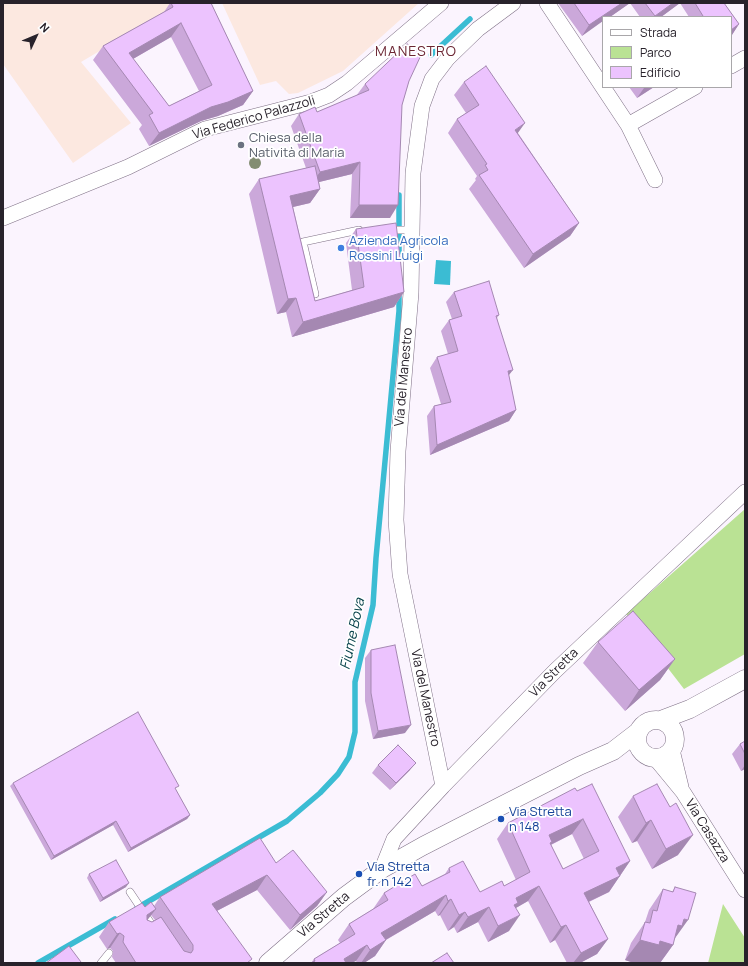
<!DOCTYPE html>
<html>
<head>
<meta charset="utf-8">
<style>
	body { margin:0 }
	#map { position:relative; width:748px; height:966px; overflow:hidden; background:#fbf4fe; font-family:Manrope,sans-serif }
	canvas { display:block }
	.frame { position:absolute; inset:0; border:4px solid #28222b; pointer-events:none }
	.legend { position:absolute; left:602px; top:16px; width:130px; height:72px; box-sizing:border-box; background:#fff; border:1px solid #a9a7aa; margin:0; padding:5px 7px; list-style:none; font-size:12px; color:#28222b }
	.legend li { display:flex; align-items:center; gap:8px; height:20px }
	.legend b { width:20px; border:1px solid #a9a7aa }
	.north { position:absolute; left:16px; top:16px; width:40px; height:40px; -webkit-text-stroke:3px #fff; paint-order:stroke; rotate:46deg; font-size:11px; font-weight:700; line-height:16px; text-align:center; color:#28222b }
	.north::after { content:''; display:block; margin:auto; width:14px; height:18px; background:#28222b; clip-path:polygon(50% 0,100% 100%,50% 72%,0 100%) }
</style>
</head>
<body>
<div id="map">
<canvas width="748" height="966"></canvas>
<div class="frame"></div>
<ul class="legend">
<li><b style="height:5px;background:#fff"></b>Strada</li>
<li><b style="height:11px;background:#bae294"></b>Parco</li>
<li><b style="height:11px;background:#ecc3fe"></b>Edificio</li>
</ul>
<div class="north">N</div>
</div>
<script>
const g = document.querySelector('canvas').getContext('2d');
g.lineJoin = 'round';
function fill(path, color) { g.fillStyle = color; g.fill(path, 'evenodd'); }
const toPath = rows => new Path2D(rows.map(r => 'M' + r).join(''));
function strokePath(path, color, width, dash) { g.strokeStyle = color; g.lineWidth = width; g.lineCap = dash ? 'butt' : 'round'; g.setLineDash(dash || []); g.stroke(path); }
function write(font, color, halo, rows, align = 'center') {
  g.font = font + ' Manrope,sans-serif'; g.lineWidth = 3.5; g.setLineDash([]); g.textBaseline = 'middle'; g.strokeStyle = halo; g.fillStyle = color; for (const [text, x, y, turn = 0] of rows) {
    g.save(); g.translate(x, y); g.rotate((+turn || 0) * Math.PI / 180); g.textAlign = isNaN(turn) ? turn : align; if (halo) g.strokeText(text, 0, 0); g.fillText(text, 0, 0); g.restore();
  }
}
fill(toPath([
	[3,3,181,3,81,62,131,123,73,163,3,64],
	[222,3,419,3,343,71,298,93,289,94,276,81,260,85]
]), '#fce8e0');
fill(toPath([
	[745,509,745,654,684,689,626,614],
	[723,904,745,938,745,963,708,963]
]), '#bae294');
fill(toPath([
	[436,260,451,261,450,285,434,284]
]), '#3bbcd3');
strokePath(toPath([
	[431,55,470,19],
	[399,195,399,252],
	[137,908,287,821,320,793,338,774,349,757,355,732,355,682,373,605,376,558,399,311,399,293],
	[38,963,115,919]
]), '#3bbcd3', 5.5);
const service = toPath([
	[389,230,412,230],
	[315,294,303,242,359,230],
	[130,892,154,928],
	[101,963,109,953]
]);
const minor = toPath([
	[547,3,628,125,655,180],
	[731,66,745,58],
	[628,125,695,87],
	[3,218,128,167,205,129,311,102,329,95,347,83,441,3],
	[672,750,681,787],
	[655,758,683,792,745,890],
	[443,786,400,574,396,520,398,451,411,293,413,173,422,106,432,79,448,58,478,29,513,3],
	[382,869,394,839,443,786,555,671,745,492]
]);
const tertiary = toPath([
	'637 739a19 19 0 1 1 38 0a19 19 0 1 1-38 0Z',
	[661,720,690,709,745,679],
	[268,963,344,897,382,869,423,846,579,766,613,751,639,731]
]);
strokePath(service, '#7f7086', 8);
strokePath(minor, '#7f7086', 16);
strokePath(tertiary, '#7f7086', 19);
strokePath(service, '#fff', 7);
strokePath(minor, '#fff', 15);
strokePath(tertiary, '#fff', 18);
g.fillStyle = '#838d72';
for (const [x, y] of [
	[255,163]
]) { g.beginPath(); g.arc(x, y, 6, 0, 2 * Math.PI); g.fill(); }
fill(toPath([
	[170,3,211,3,253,91,243,105,218,116,201,121,149,146,139,129,142,125,93,60,103,46,164,12],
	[171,37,199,91,169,106,133,59],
	[558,3,630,3,610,17,603,17,582,36],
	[630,3,724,3,739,24,731,36,731,17,689,17,680,3,661,17,640,17],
	[409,81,402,105,390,218,350,218,352,174,319,182,320,189,310,203,293,207,315,301,352,290,346,243,356,229,404,292,394,307,292,337,286,312,277,314,249,194,259,179,306,168,291,126,299,114,317,112,356,96,365,84],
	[464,82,518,133,579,223,570,236,524,268,469,189,476,180,475,179,477,176,448,133,457,119,466,113,454,95],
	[629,87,654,87,637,98],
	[454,292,499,315,497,318,516,410,509,421,430,455,427,416,434,406,441,404,430,368,437,357,448,354,441,331,449,320,452,319,446,302],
	[598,642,675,659,660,680,625,711,583,663],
	[371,650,405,733,373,739,365,701,365,658],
	[745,741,745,769,741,771,732,754,740,744],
	[378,765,410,770,390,790,372,773],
	[13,783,176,790,190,815,187,819,128,852,113,825,51,860,10,786],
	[577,791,630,861,609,892,589,902,608,939,597,954,580,963,567,963,555,940,550,943,528,901,516,908,509,931,488,942,478,922,457,933,454,927,448,931,440,915,438,916,435,911,386,940,375,956,364,963,357,963,356,961,311,963,314,959,340,943,338,940,349,924,373,909,384,893,422,886,445,874,449,868,480,892,504,886,516,880,497,839,508,823],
	[572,834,584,859,563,869,551,845],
	[633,796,678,855,652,869,637,841,632,843,618,817],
	[276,863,327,892,317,906,290,930,257,890,217,911,249,963,116,963,112,957,113,951,110,948,107,949,99,937,109,922,154,906,160,897],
	[151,915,155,920,152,922,147,920],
	[89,874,126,887,100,902,87,878],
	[675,887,674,940,673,945,660,963,650,963,647,962,646,963,634,963,625,960,631,943,645,922,649,910,663,889,672,892]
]), '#cba8da');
fill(toPath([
	[622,3,630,3,610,17,603,17,603,21,582,36,589,25],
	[673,3,680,3,661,17,654,17],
	[181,23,171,37,119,67,129,53],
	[739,24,732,35,731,36,731,30],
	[645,87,654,87,637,98,644,88],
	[253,91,243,105,218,116,201,121,149,146,159,133,211,107],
	[525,123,515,137,515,130],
	[360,162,352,174,311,184,320,172],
	[320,189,310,203,280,210,290,196],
	[359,205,398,205,390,218,350,218],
	[579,223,570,236,524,268,533,254],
	[404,292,394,307,292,337,303,322],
	[296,298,286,312,277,314,288,299],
	[513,370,505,380,508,371],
	[516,410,509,421,430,455,437,445],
	[675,659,660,680,625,711,639,690],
	[411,725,405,733,373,739,378,731],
	[416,763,410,770,390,790,396,783],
	[745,765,745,769,741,771],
	[190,815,187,819,128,852,131,848],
	[583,819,572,834,550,845,549,835],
	[651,820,637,841,632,843,646,823],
	[116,821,113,825,51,860,54,856],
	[693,835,678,855,652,869,666,849],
	[630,861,609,892,573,909,584,893,616,868],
	[267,875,257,890,201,919,212,904],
	[129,883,126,887,100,902,103,898],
	[539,886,528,901,514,909,516,898],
	[327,892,317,906,290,930,300,915],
	[446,895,435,911,370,949,381,933],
	[451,899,440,915,438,916,448,901],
	[489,907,478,922,457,933,468,917],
	[156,909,145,923,147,915],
	[465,912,454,927,448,931,459,915],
	[520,915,509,931,488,942,498,926],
	[684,919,688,920,673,941,673,945,660,963,650,963,647,962,646,963,634,963,625,960,640,940,660,941],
	[566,925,555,940,550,943,561,927],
	[120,933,110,948,107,949,117,934],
	[608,939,597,954,580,963,573,963,581,953],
	[386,940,375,956,364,963,361,963,370,950],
	[367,945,356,961,352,963,341,963,344,959]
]), '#a588b2');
const building = toPath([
	[171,3,211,3,253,91,228,102,211,107,159,133,149,115,153,113,103,46,173,7,171,3],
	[181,23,212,85,169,106,129,53,181,23],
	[574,3,622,3,589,25,574,3],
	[645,3,673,3,655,16,645,3],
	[695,3,724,3,739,24,731,30,731,17,702,17,703,16,695,3],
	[407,44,422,53,409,81,402,105,398,205,359,205,360,162,320,172,299,114,315,107,317,112,369,90,365,84,407,44],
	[486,66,525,123,515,130,579,223,533,254,479,175,488,170,485,165,487,164,457,119,479,105,464,82,486,66],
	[315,166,320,189,290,196,315,301,364,287,356,229,396,223,404,292,303,322,296,298,288,299,259,179,315,166],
	[489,281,499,315,496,316,513,370,508,371,516,410,437,445,434,406,451,402,437,357,458,351,449,320,462,316,454,292,489,281],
	[633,611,675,659,639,690,598,642,633,611],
	[395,645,411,725,378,731,371,693,371,650,395,645],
	[138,712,179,786,175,788,190,815,131,848,116,821,54,856,13,783,138,712],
	[745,741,745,754,740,744,745,741],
	[398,745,416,763,396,783,378,765,398,745],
	[592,784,630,861,616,868,620,876,584,893,608,939,581,953,566,925,561,927,539,886,516,898,518,903,514,905,520,915,498,926,489,907,468,917,465,912,459,915,451,899,448,901,446,895,381,933,386,940,370,950,367,945,344,959,346,963,311,963,315,961,314,959,355,934,349,924,388,900,384,893,415,874,422,886,450,872,449,868,463,861,480,892,502,881,504,886,530,872,508,823,575,788,577,791,592,784],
	[583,819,599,851,563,869,550,843,552,842,549,835,583,819],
	[657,784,670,807,676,803,693,835,666,849,651,820,646,823,633,796,657,784],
	[260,838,276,863,293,850,327,892,300,915,267,875,212,904,252,959,247,963,136,963,123,942,124,936,120,933,117,934,109,922,142,903,145,907,151,902,156,909,147,915,147,920,152,922,161,917,184,951,191,953,193,950,193,945,160,897,260,838],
	[116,860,129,883,103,898,89,874,116,860],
	[675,887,696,893,688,920,684,919,682,926,678,925,673,945,660,941,659,945,640,940,645,922,650,923,653,910,657,911,663,889,673,892,675,887],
	[69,946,81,962,80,963,46,963,69,946],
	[447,953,454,963,431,963,447,953]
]);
fill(building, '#ecc3fe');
strokePath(building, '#a588b2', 1);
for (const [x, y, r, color] of [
	[241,145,4,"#6b7280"],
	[341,248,4,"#3f7fe0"],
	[501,819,4,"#1a4fb4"],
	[359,874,4,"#1a4fb4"]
]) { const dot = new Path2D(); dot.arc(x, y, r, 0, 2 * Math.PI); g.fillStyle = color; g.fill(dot); strokePath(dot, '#fff', 1.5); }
write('13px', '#28222b', '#fff', [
	["Via Federico Palazzoli",254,118,-16],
	["Via del Manestro",404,377,-85],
	["Via Stretta",554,673,-45],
	["Via del Manestro",425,698,78],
	["Via Casazza",707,831,58],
	["Via Stretta",324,915,-40]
]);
write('13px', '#5b616d', '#fff', [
	["Chiesa della",249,138],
	["Natività di Maria",249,153]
], 'left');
write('13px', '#366cbe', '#fff', [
	["Azienda Agricola",349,241],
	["Rossini Luigi",349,256]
], 'left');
write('13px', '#164399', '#fff', [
	["Via Stretta",509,812],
	["n 148",509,827],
	["Via Stretta",367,867],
	["fr. n 142",367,882]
], 'left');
g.letterSpacing = '1px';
write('14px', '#6b2532', '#fff', [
	["MANESTRO",416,52]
]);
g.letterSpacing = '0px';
write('italic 14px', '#08424b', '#fff', [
	["Fiume Bova",353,634,-78]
]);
</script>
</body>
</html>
